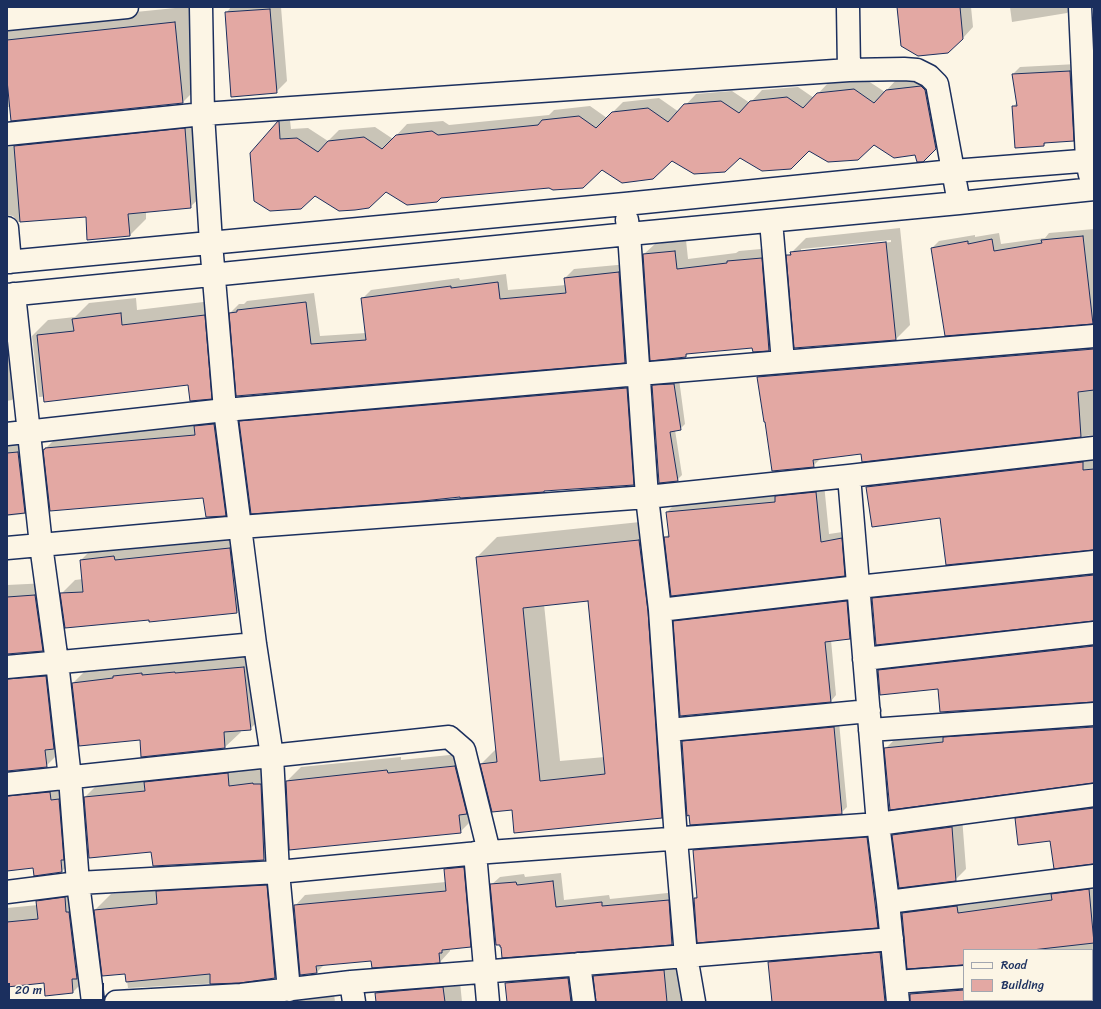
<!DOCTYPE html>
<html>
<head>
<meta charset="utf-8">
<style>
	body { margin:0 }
	#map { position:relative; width:1101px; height:1009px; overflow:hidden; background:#fcf5e5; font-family:Sriracha,sans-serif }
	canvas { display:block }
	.frame { position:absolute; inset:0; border:8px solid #1b2f5e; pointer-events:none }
	.legend { position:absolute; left:963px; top:949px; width:130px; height:52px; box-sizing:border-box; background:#fcf5e5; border:1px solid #a2a6af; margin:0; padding:5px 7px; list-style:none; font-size:12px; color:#1b2f5e }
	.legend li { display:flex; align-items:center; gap:8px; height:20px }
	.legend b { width:20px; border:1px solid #a2a6af }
	.scale { position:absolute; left:8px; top:983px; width:96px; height:18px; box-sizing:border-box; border:2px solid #1b2f5e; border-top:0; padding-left:5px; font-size:12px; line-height:14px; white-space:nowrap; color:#1b2f5e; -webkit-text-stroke:3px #fcf5e5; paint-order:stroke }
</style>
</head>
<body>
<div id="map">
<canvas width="1101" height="1009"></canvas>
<div class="frame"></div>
<ul class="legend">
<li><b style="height:5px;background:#fcf5e5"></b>Road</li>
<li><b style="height:11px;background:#e3a8a3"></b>Building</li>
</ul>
<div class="scale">20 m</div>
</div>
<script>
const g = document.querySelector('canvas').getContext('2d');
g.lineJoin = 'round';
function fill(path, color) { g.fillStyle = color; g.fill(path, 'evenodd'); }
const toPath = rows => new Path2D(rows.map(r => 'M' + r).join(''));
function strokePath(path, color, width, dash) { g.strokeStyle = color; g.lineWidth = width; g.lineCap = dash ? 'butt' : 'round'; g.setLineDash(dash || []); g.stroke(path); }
fill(toPath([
	[185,7,191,7,199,86,182,103,7,107,7,25],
	[231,7,281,7,287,81,276,92,226,13],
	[898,7,971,7,973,27,963,38],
	[1010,7,1073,7,1073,8,1067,13,1012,22],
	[1077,64,1080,132,1073,140,1047,142,1044,145,1013,107,1017,102,1013,74,1020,67],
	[932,76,946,137,922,161,916,154,873,144,740,156,672,160,602,169,549,187,386,190,315,194,271,210,279,122,289,112,291,129,308,128,328,141,339,130,375,127,393,139,407,124,443,121,449,125,549,115,554,110,590,106,607,118,623,102,659,98,679,112,696,94,732,91,750,103,762,90,798,87,814,98,829,82,865,79,885,92,897,79],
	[201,113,207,191,190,207,146,211,146,219,130,235,86,216,18,222,13,216,8,215,10,231,7,234,7,147,15,146,31,130],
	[900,228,910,325,896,339,795,347,788,256,806,238],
	[891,240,891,242,801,251,801,249],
	[1094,229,1094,323,946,335,932,248,939,241,975,235,975,237,999,233,1001,244,1045,238,1049,233],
	[686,240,688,259,736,253,739,251,772,248,780,339,769,350,754,351,753,347,689,353,686,356,644,254,655,244],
	[628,264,634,353,625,362,237,395,230,313,239,304,244,304,247,301,314,293,320,336,366,333,362,299,371,290,459,278,460,280,506,274,508,290,566,285,565,278,574,269],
	[136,298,137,310,220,300,227,382,211,398,189,384,39,397,32,336,48,320,75,317,89,303],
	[7,321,28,384,12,400,7,401],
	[1094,343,1094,435,863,461,862,453,820,458,820,459,813,466,766,421,758,377,765,370],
	[641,374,647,470,633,484,461,496,240,422,254,407],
	[679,379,685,424,680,429,675,430,682,475,677,480,653,386,658,381],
	[229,409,241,499,226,515,204,497,44,450,62,432],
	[31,440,38,501,25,514,7,516,7,442],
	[1094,455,1094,549,940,517,867,487,874,480],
	[824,484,829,534,849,531,852,567,844,575,665,538,669,534,667,512,675,504,778,494,784,489],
	[659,520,682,797,662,817,512,808,493,810,481,764,496,749,477,557,497,537],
	[589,600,605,757,560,761,544,604],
	[244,535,251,598,237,612,150,619,61,594,75,580,83,579,81,560,95,546],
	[1094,569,1094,620,873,598,880,592],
	[48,583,55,637,42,650,7,653,7,585],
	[852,596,855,632,850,638,831,640,836,695,831,701,674,621,680,616],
	[1094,639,1094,701,939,688,879,670,887,662],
	[259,652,266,713,250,729,240,730,241,732,225,747,140,739,73,683,89,667],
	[7,655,10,662,58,664,59,753,46,766,7,770,7,771],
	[1094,719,1094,782,885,749,894,740],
	[839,722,847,807,841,813,683,742,689,736],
	[469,753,474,818,460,832,287,781,301,767,401,757,401,760],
	[243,758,244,771,268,768,280,844,264,859,154,865,152,851,85,797,101,781],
	[7,772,9,778,63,780,75,859,62,871,34,867,7,870],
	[1094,801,1094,863,1051,839,1016,819,1025,810],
	[962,817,966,869,955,880,893,835,904,824],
	[872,833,883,922,878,927,695,898,698,895,694,850,699,845],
	[474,857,481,936,470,946,450,948,450,951,440,962,372,960,324,965,316,973,295,906,305,895,446,882,445,869,456,859],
	[282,870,291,962,275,977,240,982,128,988,126,973,95,910,111,894,159,890,172,876],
	[561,873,564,900,609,895,610,899,677,892,680,935,672,944,503,957,491,885,500,877,524,874,525,877],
	[80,882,89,976,73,992,46,994,45,982,7,986,7,908,38,905,37,901,53,886],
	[1094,882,1094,953,1092,953,1092,950,964,950,964,964,903,913,911,905,965,898,966,905,1054,893,1061,886],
	[889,945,897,1002,773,1002,769,962,778,954],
	[677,958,682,1002,508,1002,506,983,519,970,581,965,592,1000,598,1001,594,976,607,963],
	[1092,966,1094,968,1094,1002,911,1002,911,994,919,985,964,982,964,1000,1092,1000],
	[459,972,462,1002,377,1002,376,993,391,977],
	[333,985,335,1002,143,1002]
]), '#0003');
const building = toPath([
	[897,7,960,7,963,39,948,53,918,56,901,46,897,7],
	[270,9,277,93,231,97,225,12,270,9],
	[175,22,183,103,11,121,7,80,7,40,175,22],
	[1070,71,1074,141,1044,143,1044,146,1015,148,1012,106,1017,106,1012,74,1070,71],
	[921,86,925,90,936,149,923,162,917,162,915,155,894,158,874,145,858,160,828,162,809,151,791,169,762,171,740,158,725,172,694,174,672,161,653,179,622,183,602,170,583,188,553,190,549,188,441,198,437,202,407,205,386,192,369,208,355,210,339,211,315,196,301,209,270,211,254,201,250,153,278,121,279,121,280,139,297,138,318,152,328,141,364,137,382,149,396,135,432,131,438,135,538,125,542,120,579,116,596,128,612,112,648,108,668,122,684,104,721,101,739,113,750,101,787,97,803,108,817,93,854,89,874,103,886,90,921,86],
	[185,128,191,208,128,214,130,236,87,240,86,217,20,222,14,146,185,128],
	[1083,236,1093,324,945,336,931,248,968,241,968,244,992,239,994,251,1042,243,1041,240,1083,236],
	[886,242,896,340,794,348,786,255,791,255,790,252,886,242],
	[675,251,677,269,727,263,727,261,762,258,769,351,753,352,752,348,686,354,686,357,650,361,643,254,675,251],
	[619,272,625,363,236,396,229,313,237,312,237,310,306,302,311,344,366,340,361,298,451,286,451,288,498,282,500,299,566,293,564,278,619,272],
	[121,313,122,325,205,315,212,399,190,401,188,385,44,402,37,335,74,331,72,319,121,313],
	[1094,349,1094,390,1078,392,1081,437,862,462,861,454,813,460,814,467,772,471,765,422,764,422,757,377,1094,349],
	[674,384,681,430,670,432,678,481,659,483,652,385,674,384],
	[627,388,634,485,544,491,544,492,460,498,460,497,413,502,251,514,239,421,627,388],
	[214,424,226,516,206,517,203,498,50,511,43,450,45,449,45,448,195,435,194,426,214,424],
	[18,452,25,513,7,515,7,453,18,452],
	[1083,462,1083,470,1094,469,1094,550,946,565,940,518,872,527,866,487,1083,462],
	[816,492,821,542,842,538,845,576,671,596,664,537,669,537,666,512,775,502,775,496,816,492],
	[639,540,648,611,662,818,514,833,512,810,492,812,480,764,497,762,476,557,639,540],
	[588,601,605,774,540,781,523,608,588,601],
	[230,548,237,613,149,622,149,620,65,628,60,593,83,592,80,560,114,556,115,560,230,548],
	[1094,575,1094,621,876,645,872,598,1094,575],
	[35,595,43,651,7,654,7,597,35,595],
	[847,601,850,639,825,642,831,702,680,716,673,621,847,601],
	[1094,646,1094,702,940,712,938,689,880,695,878,670,1094,646],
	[244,667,251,730,224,732,225,748,141,757,140,740,79,746,72,683,113,678,113,676,142,673,142,675,175,672,175,673,244,667],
	[46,676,54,749,45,750,47,767,7,771,7,679,46,676],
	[834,727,842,814,690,825,689,815,687,816,682,741,834,727],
	[1094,727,1094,783,890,810,884,748,943,742,943,737,1094,727],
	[455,766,467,814,459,815,461,833,289,850,286,781,387,770,388,773,455,766],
	[228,773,229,786,253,783,253,784,261,784,264,860,153,866,151,852,89,858,84,797,145,791,144,782,228,773],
	[50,792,51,800,59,799,64,860,61,860,62,872,34,876,33,868,7,871,7,796,50,792],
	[1094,808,1094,864,1054,869,1050,841,1018,845,1015,818,1094,808],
	[952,827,956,881,899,888,892,835,952,827],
	[867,837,878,928,697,943,694,898,697,898,693,850,867,837],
	[464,867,471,947,442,950,442,953,439,953,440,963,372,968,371,961,316,966,317,973,300,975,294,905,446,891,444,869,464,867],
	[553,881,556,907,602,902,602,906,669,900,672,945,502,958,501,947,500,947,500,945,496,945,490,884,516,882,517,885,553,881],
	[267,885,275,978,240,983,210,984,210,974,126,982,125,974,102,976,94,910,157,904,156,891,267,885],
	[1089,889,1094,943,1032,950,964,950,964,965,907,969,902,913,957,906,958,913,1052,900,1051,894,1089,889],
	[65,897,66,912,69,912,77,979,72,979,73,993,45,996,44,983,7,987,7,922,38,919,36,901,65,897],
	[880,952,885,1002,772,1002,768,962,880,952],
	[664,970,667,1002,596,1002,593,976,664,970],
	[568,978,571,1002,507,1002,505,983,568,978],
	[443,987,445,1002,376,1002,375,993,443,987],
	[964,990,964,1002,910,1002,910,994,964,990]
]);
fill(building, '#e3a8a3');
strokePath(building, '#1b2f5e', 1);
const street = toPath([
	[201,7,203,114,211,243,225,410,255,644,272,756,278,872,289,990],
	[1080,7,1087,161,1090,175],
	[7,19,127,7],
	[849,70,904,69,917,70,929,76,937,84,959,203],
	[7,134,203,114,849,70,848,7],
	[627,220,629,234,647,497,660,610,676,839,686,956,694,1002],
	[771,221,783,362],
	[7,228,10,262],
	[7,262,625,204,953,171,1094,160],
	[14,294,41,545,57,662,70,778,78,883,93,1002],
	[7,295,629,234,959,203,1094,189],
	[7,434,225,410,639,374,1094,336],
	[849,476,878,824,888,902,898,1002],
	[7,548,240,527,647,497,849,476,1094,448],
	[660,610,858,587,1094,562],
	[864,659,1094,633],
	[7,667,255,644],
	[669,730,869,711],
	[870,730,1094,714],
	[7,784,449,737,464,750,489,852],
	[475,853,488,1002],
	[7,892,78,883,278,872,489,852,878,824,1094,795],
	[888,902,1094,876],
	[579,964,584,1002],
	[1092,966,1094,966],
	[351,982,354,1002],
	[896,982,964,977],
	[116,1002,241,995,351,982,686,956,892,939]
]);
strokePath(street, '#1b2f5e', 25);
strokePath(street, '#fcf5e5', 22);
</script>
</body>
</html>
